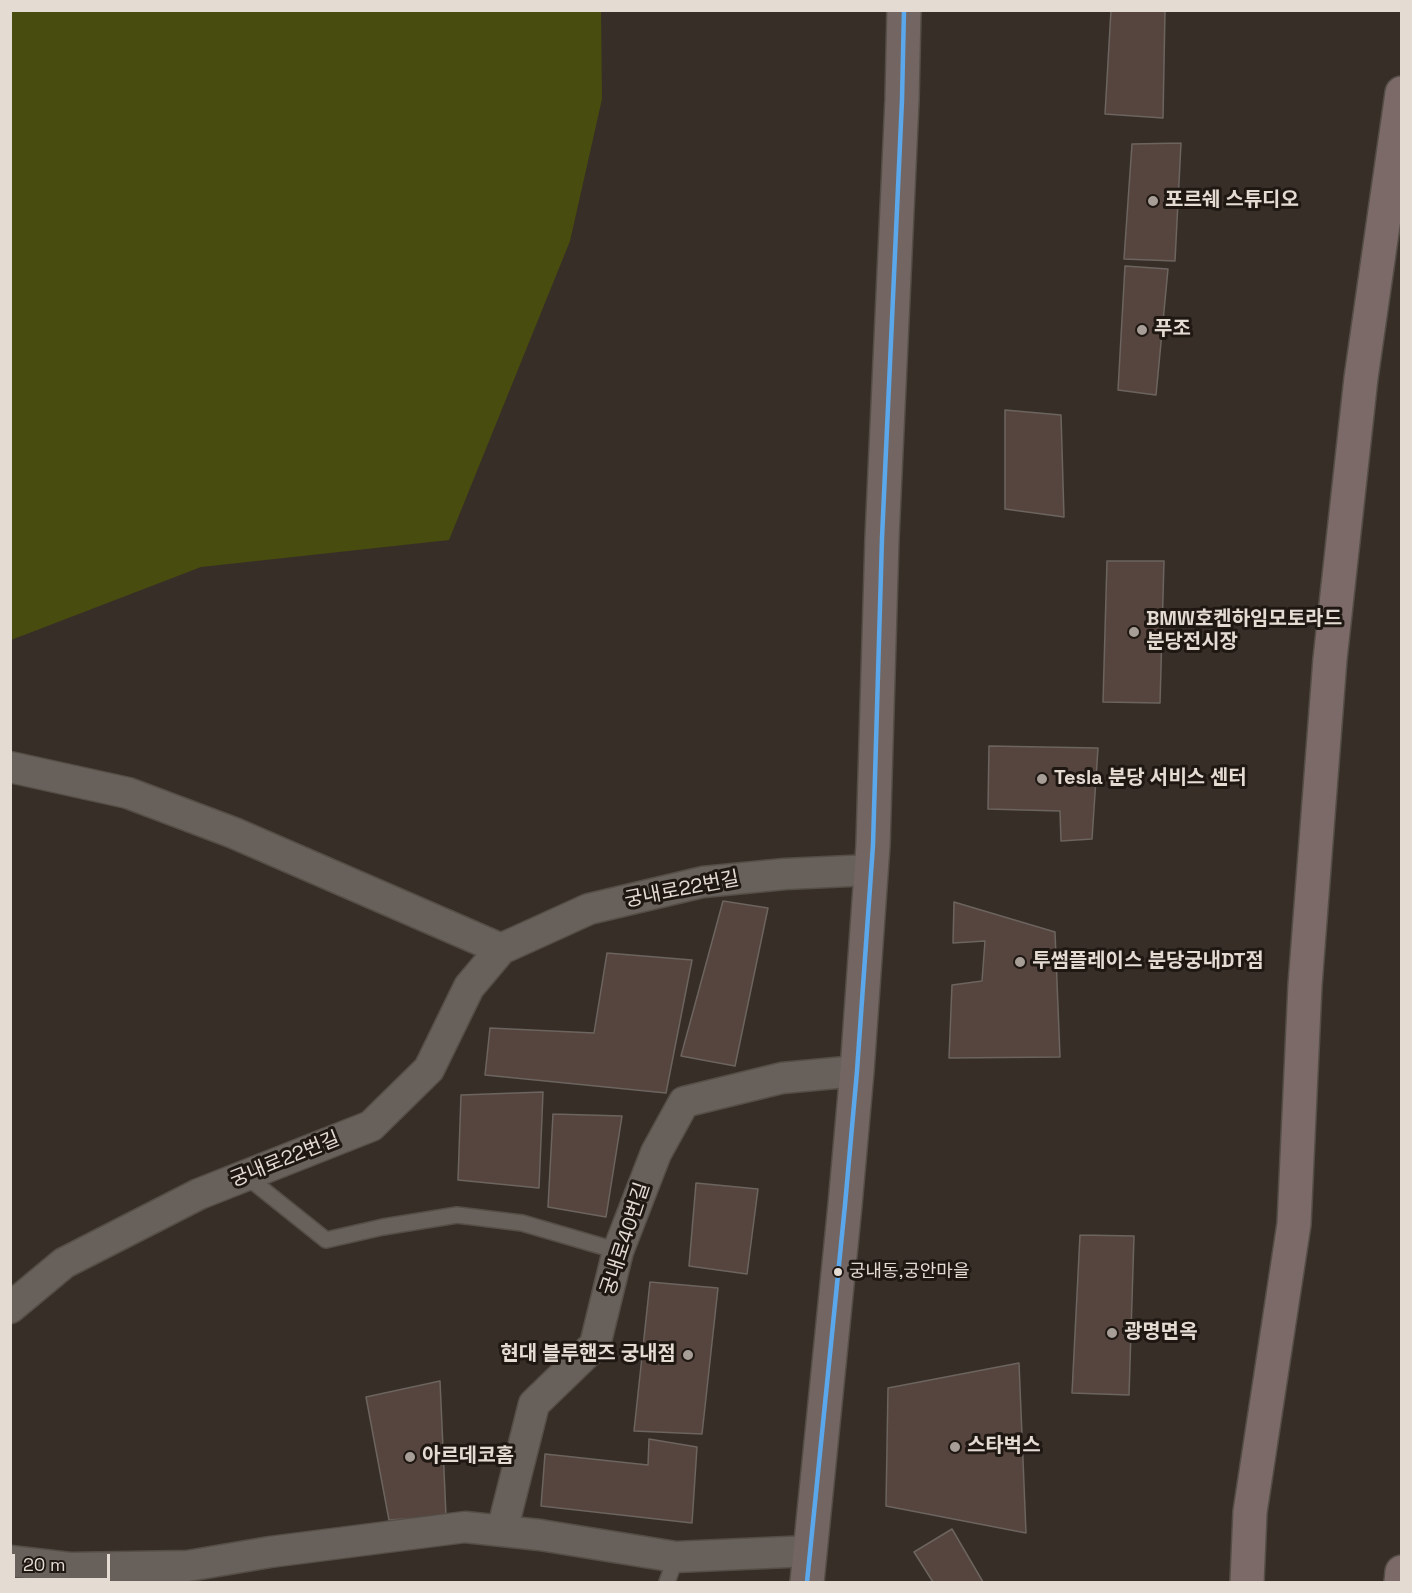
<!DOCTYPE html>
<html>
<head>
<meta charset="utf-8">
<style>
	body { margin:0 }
	#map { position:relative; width:1412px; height:1593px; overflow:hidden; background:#372f27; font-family:"Space Grotesk",sans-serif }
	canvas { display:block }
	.frame { position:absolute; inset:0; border:12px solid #e4dbd3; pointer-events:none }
	.scale { position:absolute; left:12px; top:1554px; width:98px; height:27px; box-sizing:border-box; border:3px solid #e4dbd3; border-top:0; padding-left:8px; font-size:18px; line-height:21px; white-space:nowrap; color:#e4dbd3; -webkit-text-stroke:4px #1e1712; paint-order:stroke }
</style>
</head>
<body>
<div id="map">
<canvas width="1412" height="1593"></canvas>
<div class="frame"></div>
<div class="scale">20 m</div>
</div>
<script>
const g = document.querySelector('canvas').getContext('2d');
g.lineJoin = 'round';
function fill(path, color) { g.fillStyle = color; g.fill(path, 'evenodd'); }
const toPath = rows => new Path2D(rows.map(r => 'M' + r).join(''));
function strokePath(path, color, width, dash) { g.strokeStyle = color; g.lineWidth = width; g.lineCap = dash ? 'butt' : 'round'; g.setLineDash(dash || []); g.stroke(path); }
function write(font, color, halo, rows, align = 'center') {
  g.font = font + ' "Space Grotesk","Noto Sans KR",sans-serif'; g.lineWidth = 6; g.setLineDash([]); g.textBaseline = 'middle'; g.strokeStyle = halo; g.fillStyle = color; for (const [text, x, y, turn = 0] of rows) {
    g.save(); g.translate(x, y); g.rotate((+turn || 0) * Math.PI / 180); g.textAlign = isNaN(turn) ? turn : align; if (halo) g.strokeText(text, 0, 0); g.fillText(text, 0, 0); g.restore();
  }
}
fill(toPath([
	[11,10,601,11,602,99,570,241,449,540,201,567,11,640]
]), '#484c0f');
const building = toPath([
	[1111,10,1165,10,1163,118,1105,114,1111,10],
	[1181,143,1175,261,1124,259,1132,144,1181,143],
	[1125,266,1168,269,1156,395,1118,390,1125,266],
	[1005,410,1061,415,1064,517,1005,509,1005,410],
	[1107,561,1164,561,1160,703,1103,702,1107,561],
	[989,746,1098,748,1092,839,1061,841,1060,811,988,809,989,746],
	[723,901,768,908,735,1066,681,1056,723,901],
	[954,902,1055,932,1060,1057,949,1058,952,985,982,981,985,941,953,943,954,902],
	[607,953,692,960,666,1093,485,1075,490,1028,594,1033,607,953],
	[543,1092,539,1188,458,1180,461,1095,543,1092],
	[553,1114,622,1116,606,1217,548,1207,553,1114],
	[696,1183,758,1189,747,1274,689,1266,696,1183],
	[1080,1235,1134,1236,1129,1395,1072,1393,1080,1235],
	[650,1282,718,1288,702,1434,634,1431,650,1282],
	[1019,1363,1026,1533,886,1506,888,1388,1019,1363],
	[440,1381,446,1516,389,1520,366,1397,440,1381],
	[649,1439,697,1447,692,1523,541,1506,545,1454,648,1465,649,1439],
	[952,1529,983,1582,933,1582,914,1552,952,1529]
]);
fill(building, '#56453e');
strokePath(building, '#6c645f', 1.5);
const lane = toPath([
	[246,1176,326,1240,383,1227,457,1215,522,1223,618,1251],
	[667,1582,676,1557]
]);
const street = toPath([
	[10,767,128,793,234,833,501,949],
	[10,1308,64,1263,199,1194,371,1126,429,1069,469,987,501,949,589,909,703,882,785,874,871,870],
	[502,1531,534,1404,595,1345,618,1251,656,1153,684,1102,782,1078,857,1071],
	[10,1561,70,1568,188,1566,270,1552,465,1527,540,1535,676,1557,810,1551]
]);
const primary = toPath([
	[807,1582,845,1205,857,1071,873,845,882,538,902,100,904,10]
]);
const highway = toPath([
	[1247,1582,1250,1512,1294,1224,1305,985,1330,659,1361,378,1402,93],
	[1401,1582,1402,1572]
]);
strokePath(lane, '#554e47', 18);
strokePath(street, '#554e47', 33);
strokePath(primary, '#554e47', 36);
strokePath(highway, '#554e47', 36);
strokePath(lane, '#67605b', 15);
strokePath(street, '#67605b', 30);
strokePath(primary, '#736662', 33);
strokePath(highway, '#7b6a68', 33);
strokePath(toPath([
	[807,1582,845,1205,857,1071,873,845,882,538,902,100,904,10]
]), '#5aa8eb', 4.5);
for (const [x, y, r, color] of [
	[1153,201,6,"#a79f97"],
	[1142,330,6,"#a79f97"],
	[1134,632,6,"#a79f97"],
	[1042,779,6,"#a79f97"],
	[1020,962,6,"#a79f97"],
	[838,1272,5,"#e4dbd3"],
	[1112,1333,6,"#a79f97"],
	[688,1355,6,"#a79f97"],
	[955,1447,6,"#a79f97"],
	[410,1457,6,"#a79f97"]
]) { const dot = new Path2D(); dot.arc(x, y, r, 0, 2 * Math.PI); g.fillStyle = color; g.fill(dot); strokePath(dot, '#1e1712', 2); }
write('18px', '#e4dbd3', '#1e1712', [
	["궁내동,궁안마을",849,1272]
], 'left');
write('bold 20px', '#e4dbd3', '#1e1712', [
	["포르쉐 스튜디오",1165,201],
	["푸조",1154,330],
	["BMW호켄하임모토라드",1146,620],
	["분당전시장",1146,643],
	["Tesla 분당 서비스 센터",1054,779],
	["투썸플레이스 분당궁내DT점",1032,962],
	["광명면옥",1124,1333],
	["현대 블루핸즈 궁내점",676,1355,"right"],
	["스타벅스",967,1447],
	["아르데코홈",422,1457]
], 'left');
write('20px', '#e4dbd3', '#1e1712', [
	["궁내로22번길",682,890,-11],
	["궁내로22번길",285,1160,-22],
	["궁내로40번길",626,1239,-72]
]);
</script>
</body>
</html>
